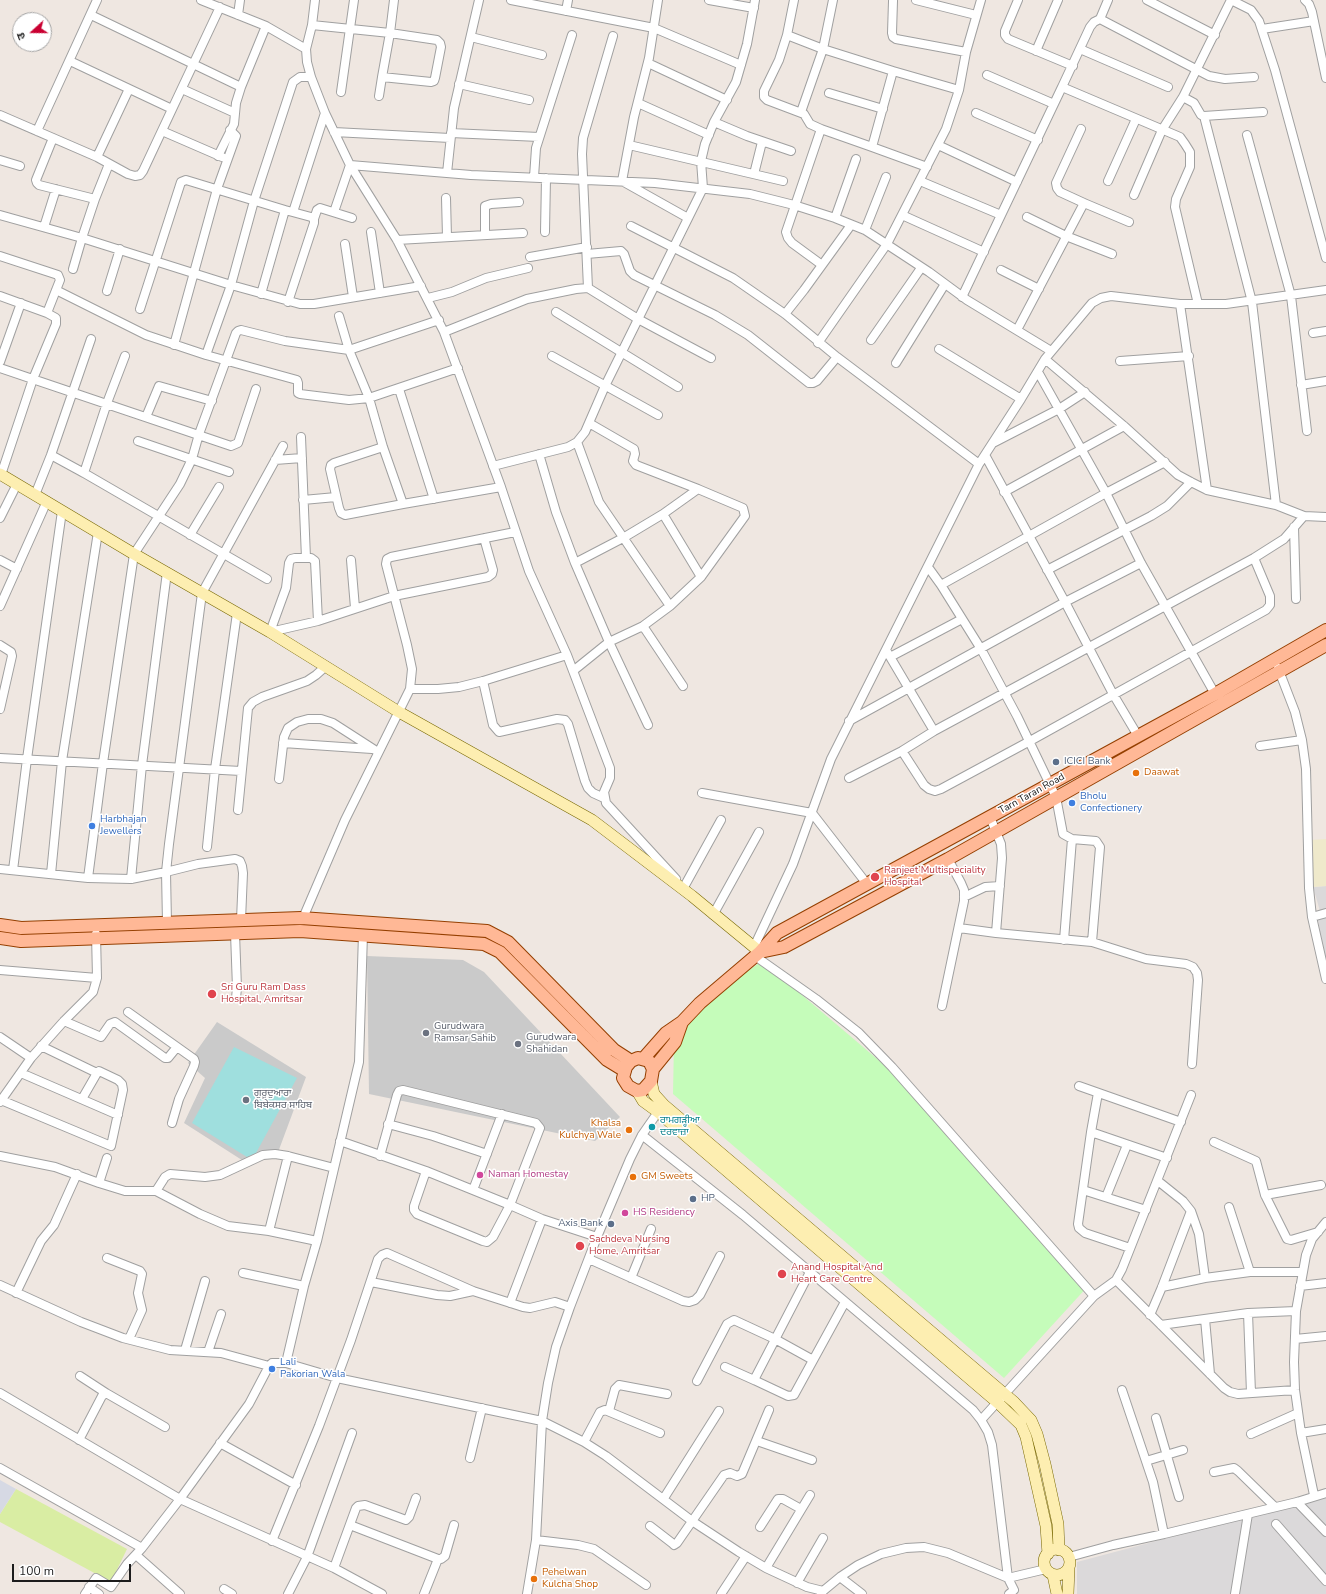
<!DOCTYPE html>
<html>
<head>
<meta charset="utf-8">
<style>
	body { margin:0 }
	#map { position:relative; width:1326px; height:1594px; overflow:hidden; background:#efe7e1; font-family:"Nunito Sans","Noto Sans Devanagari",sans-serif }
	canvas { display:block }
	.north { position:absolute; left:12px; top:12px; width:40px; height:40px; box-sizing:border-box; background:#fff; border:1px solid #a4a4a4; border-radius:50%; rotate:249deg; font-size:11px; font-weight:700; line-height:16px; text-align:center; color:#1c1c1c }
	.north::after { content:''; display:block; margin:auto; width:14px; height:18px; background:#c90031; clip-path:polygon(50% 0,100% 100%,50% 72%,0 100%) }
	.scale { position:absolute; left:12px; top:1564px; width:119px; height:18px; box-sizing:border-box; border:2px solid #1c1c1c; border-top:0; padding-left:5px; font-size:12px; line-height:14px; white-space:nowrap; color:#1c1c1c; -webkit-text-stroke:3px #fff; paint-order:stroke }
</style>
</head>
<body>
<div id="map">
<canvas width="1326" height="1594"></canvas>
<div class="north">उ</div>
<div class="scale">100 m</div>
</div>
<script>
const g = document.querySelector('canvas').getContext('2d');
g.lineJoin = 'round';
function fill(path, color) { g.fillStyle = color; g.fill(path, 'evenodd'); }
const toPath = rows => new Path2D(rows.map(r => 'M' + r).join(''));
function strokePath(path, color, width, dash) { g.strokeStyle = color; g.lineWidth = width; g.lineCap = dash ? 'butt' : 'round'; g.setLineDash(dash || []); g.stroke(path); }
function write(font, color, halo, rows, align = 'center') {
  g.font = font + ' "Nunito Sans","Noto Sans Gurmukhi",sans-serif'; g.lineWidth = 3; g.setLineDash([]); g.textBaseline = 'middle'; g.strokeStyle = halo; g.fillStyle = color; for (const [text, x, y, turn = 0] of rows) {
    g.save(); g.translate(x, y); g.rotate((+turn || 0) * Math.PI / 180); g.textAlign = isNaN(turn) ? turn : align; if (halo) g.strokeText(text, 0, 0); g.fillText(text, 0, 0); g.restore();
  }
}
fill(toPath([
	[1326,886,1326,966,1318,920,1322,918,1313,887],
	[1326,1496,1326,1594,1077,1594,1077,1562]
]), '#dbd9da');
fill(toPath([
	[367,956,463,960,484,972,620,1117,595,1141,369,1094],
	[217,1022,306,1077,277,1155,245,1162,184,1123,205,1078,188,1063]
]), '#cacaca');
fill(toPath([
	[1326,839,1326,886,1313,887,1310,840]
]), '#efe9cb');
fill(toPath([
	[16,1489,127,1549,111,1582,0,1522,0,1514]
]), '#d9eda3');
fill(toPath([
	[762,961,896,1075,1089,1285,1004,1378,673,1094,674,1043,698,1005]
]), '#c5fcba');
fill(toPath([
	[0,1480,16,1489,0,1514]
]), '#d6d9e4');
fill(toPath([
	[234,1047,297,1078,256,1153,247,1157,192,1123]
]), '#9fdfde');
const street = toPath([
	[201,0,266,26,306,49,307,62,311,77,325,113,350,165,397,240,444,332,501,487,529,571,567,655,610,768,610,778,604,792,606,803,676,879],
	[511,0,654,28,741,65],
	[658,0,649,58,634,117,622,181,688,218],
	[709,0,754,8],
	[794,0,787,35,823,49,893,71,872,147,821,129,786,232,788,238,792,243,822,265],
	[916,0,976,15],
	[1018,0,1005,31,1005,35,1008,39,1073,66],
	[1147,0,1215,35],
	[1231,0,1251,10,1259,21,1275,70,1326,258],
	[1305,0,1309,4,1312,12,1326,78],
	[893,1,892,33,893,37,896,39,966,52],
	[566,11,568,0],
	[91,15,241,87],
	[238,15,240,0],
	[1100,19,1209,76,1225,79,1254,77],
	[312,25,390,33,394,0],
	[1262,29,1314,21],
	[787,35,779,60,764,91,764,97,767,100,804,114,810,124,821,129],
	[471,37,542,55],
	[306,49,312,25,315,0],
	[1080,49,1168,87],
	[1036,51,1058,0],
	[70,61,172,109],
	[648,63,727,100],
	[893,71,959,90],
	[987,75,1054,104],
	[459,84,529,100],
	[1062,87,1090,27,1094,22,1100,19,1108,0],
	[182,89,235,113],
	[341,92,354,0],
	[829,93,883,109],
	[379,96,382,77,390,33,437,40,440,43,441,47,435,78,434,81,431,82,382,77],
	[1183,97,1194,103,1201,115,1204,116,1263,112],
	[638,103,709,135],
	[801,112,823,49,833,0],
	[976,113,1038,140],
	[0,115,97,157,128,174,135,176,140,175,143,171,220,7],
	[1204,116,1252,302,1276,505],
	[714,122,747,136,791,151],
	[37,131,97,0],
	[162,131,222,157],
	[334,132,450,138],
	[451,133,539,137],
	[1247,135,1291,296,1307,431],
	[53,138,36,180,37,183,39,185,95,199],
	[629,145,783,181],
	[938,145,1017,182],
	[872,147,927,167],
	[218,156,234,124,236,103,241,87,266,26],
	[97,157,129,89],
	[0,160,20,166],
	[109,164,95,199,82,238,231,285,300,304,314,304,421,286],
	[447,173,454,108,479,0],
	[754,174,762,142],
	[534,177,536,148,572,35],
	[920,181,1001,215],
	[1108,181,1136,119],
	[1134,195,1162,130,1183,97,1231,0],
	[446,198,447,237],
	[1084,203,1129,222],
	[285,210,311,217,314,219,314,223,288,302],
	[293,212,325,113],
	[334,212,350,165,471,175,655,183,750,194,794,205,835,218,865,230,929,272,967,300,1051,351],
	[0,215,82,238,73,269],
	[902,215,984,252],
	[1027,217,1066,236,1112,254],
	[835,218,856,159],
	[314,219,317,210,320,208,352,218],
	[631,226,733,278,785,314,837,357],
	[44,227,56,189],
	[865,230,886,177],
	[371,232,380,293],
	[545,232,546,178],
	[485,235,485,206,491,204,519,202],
	[397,240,523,233],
	[345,244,353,297],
	[587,254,621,251,624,254,630,271,634,275,715,315,748,335,809,383,813,383,817,381,837,357,979,464],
	[0,256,58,275,60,280,47,313,0,296],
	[530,257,587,247],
	[1001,270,1039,289],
	[588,288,582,154,583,138,613,36],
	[56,290,146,335,206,355,297,380,298,383,298,393,300,394,349,400,369,398,458,368],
	[107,291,120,249],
	[962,297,1062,87,1180,137,1185,144,1190,152,1190,167,1176,199,1175,207,1198,304],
	[428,298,452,292,486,278,528,268],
	[1180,304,1207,490],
	[140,309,181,182,186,180,285,210,261,294],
	[556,312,678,387],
	[785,314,804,290,851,225],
	[339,316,349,350,439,320],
	[1017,330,1084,203,1060,192,1057,188,1056,183,1081,129],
	[444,332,527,299,576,289,588,288,638,319,711,358],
	[1313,333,1326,331],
	[871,340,921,268],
	[818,343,887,244,946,129,959,90,966,52,981,0],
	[174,345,217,189,236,136,230,130],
	[939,349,1021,399],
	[206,355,231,285,254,201,293,82,300,77,311,77],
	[552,356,658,415],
	[1045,359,1124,426,1178,475,1191,482,1207,490,1276,505,1304,516,1326,517],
	[1120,361,1189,356],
	[0,362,21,303],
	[896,363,945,284],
	[0,368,231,446,238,443,256,389],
	[1038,372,1106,493,1141,563,1215,694],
	[1301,385,1326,381],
	[399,389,434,499],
	[146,417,159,386,212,401],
	[589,423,634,449,635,454,633,461,636,465,698,489],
	[301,437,306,558],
	[138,441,229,472],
	[993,443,1059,409,1085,392],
	[383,447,334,463,331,465,330,469,339,508,341,513,345,515,403,504],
	[539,454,556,512,575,563,609,642,648,725],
	[51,455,84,473,267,579],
	[985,455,1065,602,1113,694,1138,736],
	[275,460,302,458],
	[493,466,568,447,577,442,585,432,605,386,703,188,701,161,705,144,714,122,736,82,747,44,755,0],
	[84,473,107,403,125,356],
	[1,475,33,379,56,324,56,318,47,313],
	[1004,492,1124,426],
	[35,495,51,455,91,339],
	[303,500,336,497],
	[663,514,701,577],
	[0,518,17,484],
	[1294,527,1296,599],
	[190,535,219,487],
	[0,560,17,569],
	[351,560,355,608],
	[575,563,623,538,663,514,698,489,743,508,745,516,701,577,670,606],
	[928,567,941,585,981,649,1017,716,1056,797,1063,834,1072,839,1064,940],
	[1047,570,1151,516,1167,506,1191,482],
	[941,585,1106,493,1165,462],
	[0,606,47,501],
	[643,626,683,686],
	[270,632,318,621,394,596,488,577,492,574,493,570,484,538],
	[270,632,286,588,289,563,291,559,295,558,311,558,315,561,318,621],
	[0,645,11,652,12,656,0,709],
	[886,650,934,731],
	[890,657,962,619],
	[1278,668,1295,712,1302,740,1306,769,1309,888,1312,917,1326,979],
	[573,671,609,642,643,626,670,606,599,502,577,442],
	[483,681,493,725,499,732,557,719,565,720,568,724,585,781,588,788,593,793,604,798],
	[410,689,438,689,459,687,483,681,567,655],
	[849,721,1065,602,1141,563],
	[283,743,372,749],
	[1260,746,1302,740],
	[902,751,924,785,929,789,935,791,941,789,1030,741,1266,610,1270,605,1270,596,1254,558],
	[0,758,241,771],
	[849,778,902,751,934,731,1254,558,1284,539,1304,516],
	[279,779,284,737,288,728,297,722,308,719,321,719,333,723,378,752],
	[702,793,812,813,867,884],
	[238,810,248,708,253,702,262,697,307,681,316,675,326,666],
	[990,817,1001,844,1002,858,996,933,1092,942,1146,959,1186,964,1193,967,1197,973,1198,980,1192,1064],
	[1072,839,1096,841,1100,847,1092,942],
	[207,847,215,769,237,613],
	[0,869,88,878,131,879,166,872,198,864,235,859,240,861,242,866,243,873,241,920],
	[13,870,27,759,62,511],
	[51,874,62,761,98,532],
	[88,878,103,763,134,554,180,484,192,459,199,434,236,333,238,331,241,330,285,341,349,350,369,398,383,447,403,504,501,487],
	[131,879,142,765,167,572],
	[684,887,721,820],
	[964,897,985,887,1000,886],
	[713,915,759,832],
	[1312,917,1326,913],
	[303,918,345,820,410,689,412,669,407,645,386,564,387,559,391,557,515,532],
	[167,923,166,872,169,844,202,593,283,446],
	[959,928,996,933],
	[235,933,237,988,236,998],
	[754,947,793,864,831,759,979,464,1021,399,1045,359,1092,303,1101,298,1111,296,1180,304,1226,304,1326,290],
	[755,956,816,999,859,1033,892,1067,1094,1296],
	[0,970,97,978],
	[942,1006,964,901,964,890,961,883,948,859],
	[128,1012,194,1059,195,1062,194,1066,179,1099,172,1123],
	[64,1021,101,1037,110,1024,115,1022,165,1058,168,1058,177,1047],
	[0,1037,31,1058],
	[41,1046,97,1073],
	[21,1073,118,1115],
	[1079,1086,1181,1122],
	[1191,1095,1122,1269,1116,1280,1224,1388,1230,1392,1238,1394,1295,1390],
	[1,1100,111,1146,123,1090,122,1084,118,1080,99,1071,97,1073,82,1099],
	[0,1102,31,1058,64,1021,93,992,97,978,96,934],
	[388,1124,433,1136,487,1154],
	[1091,1132,1098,1093],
	[642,1135,743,1215,973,1410,981,1420,988,1432,992,1445,1008,1578,1014,1590,1009,1594],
	[340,1141,426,1171,510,1205,542,1219,597,1237],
	[1214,1142,1256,1161,1265,1195,1287,1239,1291,1240,1318,1232],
	[0,1156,55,1167,99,1183,125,1191,156,1191,200,1214,228,1226,269,1231,317,1241],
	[380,1156,397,1095,399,1091,403,1090,536,1123,540,1128,510,1205,493,1237,487,1242,483,1241,417,1214,414,1210,414,1206,426,1171],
	[99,1183,107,1158],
	[473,1190,502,1114],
	[1083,1190,1146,1210],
	[156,1191,165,1177,170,1174,205,1177,220,1175,263,1155,275,1154,288,1156,334,1168],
	[1265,1195,1321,1185],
	[1106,1197,1127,1145],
	[1229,1207,1250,1272],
	[269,1231,288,1156],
	[1130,1248,1085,1233,1079,1228,1078,1224,1091,1132,1167,1158],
	[107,1258,140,1271,142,1274,138,1293,142,1310,129,1339],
	[589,1259,683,1301,689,1302,695,1300,700,1295,720,1256],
	[810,1272,754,1380,788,1396,794,1395,845,1302],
	[243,1273,304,1286],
	[631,1278,651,1229],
	[1205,1278,1250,1272,1303,1272],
	[371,1282,437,1295,450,1296,473,1291],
	[0,1285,81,1322,123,1338,170,1350,221,1353,269,1366],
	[1300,1286,1326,1283],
	[1162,1287,1205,1278,1199,1234,1191,1211],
	[16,1293,41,1241,54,1225,77,1174],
	[510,1303,542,1219],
	[1248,1313,1251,1393],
	[1150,1315,1162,1287,1191,1211,1183,1201,1158,1181],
	[1205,1319,1210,1374],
	[1161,1325,1248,1313,1296,1311],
	[1295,1339,1326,1336],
	[185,1350,205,1281],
	[208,1352,221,1314],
	[286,1363,337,1378,542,1421,584,1442,606,1456,692,1521,739,1552,766,1568,807,1587,823,1591],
	[725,1367,754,1380],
	[80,1376,106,1393],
	[697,1381,727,1324,734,1320,775,1339,813,1360],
	[1122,1390,1153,1482,1164,1534],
	[0,1393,180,1499,334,1568,382,1594],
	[609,1411,615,1389,619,1385,667,1394],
	[1156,1418,1179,1497],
	[981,1420,1094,1296,1116,1280],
	[1301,1433,1326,1429],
	[1251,1434,1298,1413],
	[79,1440,102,1396,106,1393,165,1427],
	[757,1441,812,1460],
	[584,1442,600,1412,605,1410,660,1433],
	[220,1443,296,1485],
	[470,1458,482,1408],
	[1146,1461,1183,1450],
	[0,1468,142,1548,180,1499,249,1404,269,1366,272,1363,286,1363,304,1286,317,1241,359,1062,363,934],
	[1214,1472,1234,1468,1238,1471,1275,1507],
	[1314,1495,1301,1433,1295,1390,1294,1362,1296,1311,1306,1255,1312,1239,1326,1222],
	[664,1498,719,1411],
	[1297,1502,1326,1532],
	[1276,1524,1326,1581],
	[350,1525,438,1559,424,1594],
	[650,1526,672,1543,674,1545,677,1543,724,1475,730,1473,737,1476,742,1474,769,1410],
	[760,1527,778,1499,783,1499,801,1509],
	[536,1540,578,1545,594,1549,646,1585],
	[272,1541,319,1426,351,1340,378,1259,382,1255,387,1253,473,1291,523,1307,530,1308,555,1302,570,1307],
	[136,1555,180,1594],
	[1069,1557,1113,1545,1164,1534,1297,1502,1326,1493],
	[438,1559,441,1559,445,1556,454,1525],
	[334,1568,356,1508,358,1506,365,1505,406,1520,409,1517,416,1498],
	[766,1568,810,1495],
	[840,1577,862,1594],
	[797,1583,823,1538],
	[89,1587,99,1594],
	[224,1589,232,1594],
	[85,1594,96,1578,111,1587,127,1564,142,1548],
	[288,1594,307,1557,352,1433],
	[527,1594,536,1540,542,1421,548,1383,556,1347,570,1307,597,1237,630,1159,642,1135,658,1112],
	[721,1594,746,1556],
	[821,1594,823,1591,840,1577,858,1565,881,1554,906,1548,924,1547,948,1553,1008,1578,1046,1569],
	[1235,1594,1248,1514]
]);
const secondary = toPath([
	[0,474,134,554,270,632,399,712,592,820,692,896,760,952],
	[651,1081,654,1094,664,1105,1014,1402,1031,1420,1037,1434,1045,1464,1058,1524,1059,1550],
	[637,1091,643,1101,658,1112,998,1403,1021,1425,1026,1437,1046,1526,1048,1554],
	'1044 1562a13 13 0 1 1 26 0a13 13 0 1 1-26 0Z',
	[1053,1575,1057,1594],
	[1068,1594,1069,1568]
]);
const primary = toPath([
	[0,925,21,928,301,918,487,931,508,942,614,1050,631,1061],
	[0,938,21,941,300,931,484,944,500,952,607,1060,625,1071],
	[760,952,784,947,948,859,1326,645],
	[643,1059,666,1033,682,1022,700,1003,760,952,777,933,1215,694,1326,630],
	[653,1069,649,1061,638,1058,631,1061,626,1067,623,1078,628,1086,637,1091,643,1090,651,1081,653,1069,675,1042,682,1022]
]);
strokePath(street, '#a0a0a0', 10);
strokePath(secondary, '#776700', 12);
strokePath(primary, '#953f00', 14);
strokePath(street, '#fff', 8);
strokePath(secondary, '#fdeeb1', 11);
strokePath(primary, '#ffb896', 12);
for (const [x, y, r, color] of [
	[1056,762,4,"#5c6f8a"],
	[1136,773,4,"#e8710a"],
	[1072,803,4,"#3f7fe0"],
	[92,826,4,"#3f7fe0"],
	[875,877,5,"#e0444e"],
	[212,994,5,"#e0444e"],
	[426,1033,4,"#6b7280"],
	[518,1044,4,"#6b7280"],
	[246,1100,4,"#6b7280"],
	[652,1127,4,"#0f9aa8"],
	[629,1130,4,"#e8710a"],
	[480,1175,4,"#d1479c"],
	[633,1177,4,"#e8710a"],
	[693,1199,4,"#5c6f8a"],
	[625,1213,4,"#d1479c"],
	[611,1224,4,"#5c6f8a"],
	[580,1246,5,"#e0444e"],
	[782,1274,5,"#e0444e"],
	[272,1369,4,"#3f7fe0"],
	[534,1579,4,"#e8710a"]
]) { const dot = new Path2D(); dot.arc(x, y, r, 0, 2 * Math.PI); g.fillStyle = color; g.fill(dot); strokePath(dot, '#fff', 1.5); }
write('10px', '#4e5e75', '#fff', [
	["ICICI Bank",1064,762],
	["HP",701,1199],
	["Axis Bank",603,1224,"right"]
], 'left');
write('10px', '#c56008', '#fff', [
	["Daawat",1144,773],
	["Khalsa",621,1124,"right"],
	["Kulchya Wale",621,1136,"right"],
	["GM Sweets",641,1177],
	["Pehelwan",542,1573],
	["Kulcha Shop",542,1585]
], 'left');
write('10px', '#1c1c1c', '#fff', [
	["Tarn Taran Road",1032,794,-29]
]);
write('10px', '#366cbe', '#fff', [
	["Bholu",1080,797],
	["Confectionery",1080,809],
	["Harbhajan",100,820],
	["Jewellers",100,832],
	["Lali",280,1363],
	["Pakorian Wala",280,1375]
], 'left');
write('10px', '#be3a42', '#fff', [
	["Ranjeet Multispeciality",884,871],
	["Hospital",884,883],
	["Sri Guru Ram Dass",221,988],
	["Hospital, Amritsar",221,1000],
	["Sachdeva Nursing",589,1240],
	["Home, Amritsar",589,1252],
	["Anand Hospital And",791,1268],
	["Heart Care Centre",791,1280]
], 'left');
write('10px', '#5b616d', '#fff', [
	["Gurudwara",434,1027],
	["Ramsar Sahib",434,1039],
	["Gurudwara",526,1038],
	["Shahidan",526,1050],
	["ਗੁਰੂਦੁਆਰਾ",254,1094],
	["ਬਿਬੇਕਸਰ ਸਾਹਿਬ",254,1106]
], 'left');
write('10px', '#0d838f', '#fff', [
	["ਰਾਮਗੜ੍ਹੀਆ",660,1121],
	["ਦਰਵਾਜ਼ਾ",660,1133]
], 'left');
write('10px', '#b23c85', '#fff', [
	["Naman Homestay",488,1175],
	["HS Residency",633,1213]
], 'left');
</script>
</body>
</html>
